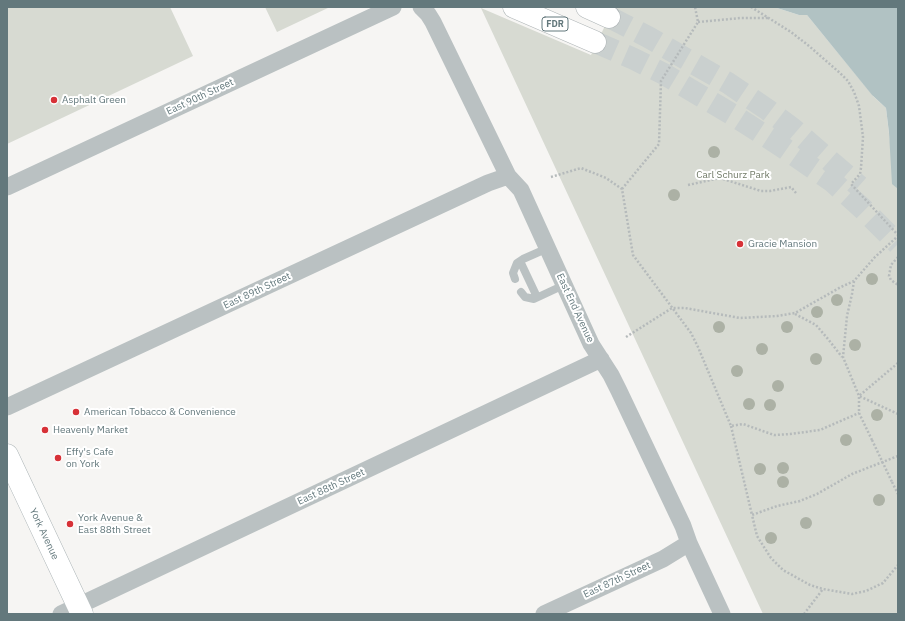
<!DOCTYPE html>
<html>
<head>
<meta charset="utf-8">
<style>
	body { margin:0 }
	#map { position:relative; width:905px; height:621px; overflow:hidden; background:#f6f5f3; font-family:"IBM Plex Sans",sans-serif }
	canvas { display:block }
	.frame { position:absolute; inset:0; border:8px solid #63787c; pointer-events:none }
</style>
</head>
<body>
<div id="map">
<canvas width="905" height="621"></canvas>
<div class="frame"></div>
</div>
<script>
const g = document.querySelector('canvas').getContext('2d');
g.lineJoin = 'round';
function fill(path, color) { g.fillStyle = color; g.fill(path, 'evenodd'); }
const toPath = rows => new Path2D(rows.map(r => 'M' + r).join(''));
function strokePath(path, color, width, dash) { g.strokeStyle = color; g.lineWidth = width; g.lineCap = dash ? 'butt' : 'round'; g.setLineDash(dash || []); g.stroke(path); }
function write(font, color, halo, rows, align = 'center') {
  g.font = font + ' "IBM Plex Sans",sans-serif'; g.lineWidth = 4; g.setLineDash([]); g.textBaseline = 'middle'; g.strokeStyle = halo; g.fillStyle = color; for (const [text, x, y, turn = 0] of rows) {
    g.save(); g.translate(x, y); g.rotate((+turn || 0) * Math.PI / 180); g.textAlign = isNaN(turn) ? turn : align; if (halo) g.strokeText(text, 0, 0); g.fillText(text, 0, 0); g.restore();
  }
}
fill(toPath([
	[7,7,170,7,193,56,7,144],
	[265,7,330,7,277,32],
	[614,7,774,7,799,15,807,15,874,97,886,108,895,185,898,189,897,197,898,201,898,614,763,614,481,8,591,55]
]), '#d7dad2');
fill(toPath([
	[774,7,898,7,898,189,892,184,889,133,886,108,872,95,807,15,799,15]
]), '#b1c2c3');
strokePath(toPath([
	[609,17,648,37,686,59,728,83,768,110,792,128,859,186],
	[595,42,634,59,664,74,733,115,781,146,833,182,863,209,898,244]
]), '#cad0cf', 22, [22, 11]);
const secondary = toPath([
	[7,455,82,614]
]);
const motorway = toPath([
	[514,7,595,42],
	[587,7,609,17]
]);
strokePath(secondary, '#adb5b7', 23);
strokePath(motorway, '#aeb4b6', 23);
strokePath(toPath([
	[751,7,791,32,809,46,840,73,848,81,854,92,859,106,863,137,861,168,860,174,851,184,898,235],
	[698,22,741,18,768,18],
	[551,177,581,168,606,178,622,189,633,255,691,333,698,347,731,426,743,424,774,435,790,434,820,430,859,413],
	[688,185,720,178,761,191,770,191,791,187,796,193],
	[622,189,659,144,661,81,698,22,695,7],
	[898,257,891,265,889,276,891,280,898,285],
	[854,281,852,294,847,316,843,357,859,396,898,414],
	[795,314,816,325,828,339,842,357],
	[626,337,672,308,685,308,740,318,777,316,795,313,841,287,854,281,875,257,898,236],
	[731,426,752,515],
	[872,440,859,413,859,396,898,363],
	[898,456,852,474,817,494,800,501,777,506,752,515,757,536,771,558,783,570,810,585,823,589,852,594,866,591,883,583,898,565],
	[892,482,898,494],
	[804,614,823,589]
]), '#b5babb', 2.5, [2, 2]);
strokePath(toPath([
	[520,261,537,297],
	[515,279,513,273,517,263,523,259,548,248],
	[521,292,525,297,534,299,564,285]
]), '#bac1c2', 8);
strokePath(toPath([
	[421,7,428,14,433,22,508,176,521,190,591,344,611,375,619,391,683,526,689,543,722,614],
	[7,187,393,7],
	[7,407,488,183,508,176],
	[61,614,601,359],
	[544,614,663,559,689,543]
]), '#bac1c2', 17);
strokePath(secondary, '#fff', 22);
strokePath(motorway, '#fff', 22);
strokePath(toPath([
	[872,440,892,482]
]), '#b5babb', 2.5, [2, 2]);
g.fillStyle = '#acb1a5';
for (const [x, y] of [
	[714,152],
	[674,195],
	[872,279],
	[837,300],
	[817,312],
	[719,327],
	[787,327],
	[855,345],
	[762,349],
	[816,359],
	[737,371],
	[778,386],
	[749,404],
	[770,405],
	[877,415],
	[846,440],
	[783,468],
	[760,469],
	[783,482],
	[879,500],
	[806,523],
	[771,538]
]) { g.beginPath(); g.arc(x, y, 6, 0, 2 * Math.PI); g.fill(); }
for (const [x, y, r, color] of [
	[54,100,4,"#d73137"],
	[740,244,4,"#d73137"],
	[76,412,4,"#d73137"],
	[45,430,4,"#d73137"],
	[58,458,4,"#d73137"],
	[70,524,4,"#d73137"]
]) { const dot = new Path2D(); dot.arc(x, y, r, 0, 2 * Math.PI); g.fillStyle = color; g.fill(dot); strokePath(dot, '#fff', 1.5); }
for (const [x, y, w] of [
	[555,24,26]
]) { const box = new Path2D(); box.roundRect(x - w / 2, y - 7, w, 14, 3); g.fillStyle = '#fff'; g.fill(box); strokePath(box, '#63787c', 1); }
write('bold 9px', '#63787c', null, [
	["FDR",555,24]
]);
write('10px', '#63787c', '#fff', [
	["East 90th Street",200,97,-25],
	["East 89th Street",257,291,-25],
	["East End Avenue",575,308,65],
	["East 88th Street",331,487,-25],
	["York Avenue",44,534,65],
	["East 87th Street",617,580,-25]
]);
write('10px', '#63787c', '#fff', [
	["Asphalt Green",62,100],
	["Gracie Mansion",748,244],
	["American Tobacco & Convenience",84,412],
	["Heavenly Market",53,430],
	["Effy's Cafe",66,452],
	["on York",66,464],
	["York Avenue &",78,518],
	["East 88th Street",78,530]
], 'left');
write('10px', '#6f7965', '#fff', [
	["Carl Schurz Park",733,175]
]);
</script>
</body>
</html>
